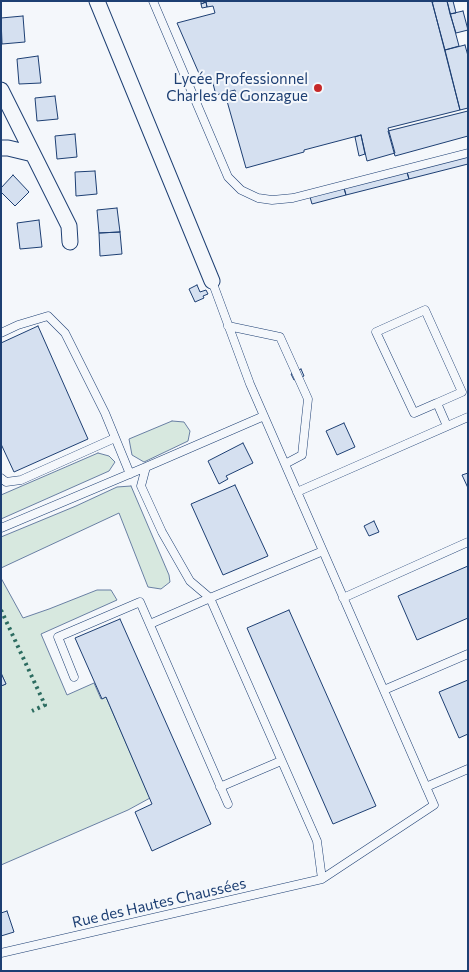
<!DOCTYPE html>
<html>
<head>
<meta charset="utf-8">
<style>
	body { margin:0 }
	#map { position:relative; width:469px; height:972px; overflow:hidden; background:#f4f7fb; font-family:Commissioner,sans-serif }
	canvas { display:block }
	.frame { position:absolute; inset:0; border:2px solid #1d3f73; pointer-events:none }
</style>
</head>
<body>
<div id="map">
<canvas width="469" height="972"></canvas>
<div class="frame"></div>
</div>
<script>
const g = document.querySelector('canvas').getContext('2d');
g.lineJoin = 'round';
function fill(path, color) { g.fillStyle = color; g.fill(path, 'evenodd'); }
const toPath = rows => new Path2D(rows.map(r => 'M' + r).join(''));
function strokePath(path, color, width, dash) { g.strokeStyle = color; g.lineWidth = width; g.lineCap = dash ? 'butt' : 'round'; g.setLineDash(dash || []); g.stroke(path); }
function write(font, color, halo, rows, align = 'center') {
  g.font = font + ' Commissioner,sans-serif'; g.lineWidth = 4; g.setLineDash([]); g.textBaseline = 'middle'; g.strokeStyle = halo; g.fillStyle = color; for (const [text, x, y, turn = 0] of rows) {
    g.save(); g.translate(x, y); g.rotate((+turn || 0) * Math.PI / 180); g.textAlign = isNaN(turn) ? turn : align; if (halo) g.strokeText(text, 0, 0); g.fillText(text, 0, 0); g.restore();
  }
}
const green = toPath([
	[172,421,184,422,190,431,188,441,144,462,132,455,129,439,172,421],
	[98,453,109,456,115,462,109,471,1,519,1,495,98,453],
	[131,486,169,575,170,582,161,589,148,587,119,513,1,568,1,537,76,506,117,487,131,486],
	[1,578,23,618,49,609,97,590,111,590,117,600,41,634,67,695,94,683,101,699,106,697,150,798,128,810,1,865,1,686,6,684,1,673,1,578]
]);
fill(green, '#d7e8df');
strokePath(green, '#687fa3', 1);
const building = toPath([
	[201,1,432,1,460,110,388,128,395,153,367,161,361,135,304,150,304,152,246,168,227,101,237,98,235,90,216,95,211,76,201,78,177,23,215,13,213,6,207,7,206,2,201,4,201,1],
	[437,1,447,1,459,46,445,50,432,2,437,1],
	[447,1,453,1,456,13,450,14,447,1],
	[206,2,207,7,202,8,201,4,206,2],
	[463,11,468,30,456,33,450,14,463,11],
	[23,16,25,42,2,44,1,18,23,16],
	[465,45,468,56,468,108,460,110,445,50,465,45],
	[38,56,41,83,19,84,17,59,38,56],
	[55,96,58,119,37,121,35,98,55,96],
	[468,111,468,136,395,156,388,131,468,111],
	[75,134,77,157,57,159,55,136,75,134],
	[361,135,365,154,359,156,355,137,361,135],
	[468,156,468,164,409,179,407,172,468,156],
	[95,171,97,194,76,196,75,172,95,171],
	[407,172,409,179,346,195,344,188,407,172],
	[13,175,29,192,15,206,1,192,1,188,13,175],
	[344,188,346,195,312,204,310,197,344,188],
	[117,208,120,232,99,233,97,210,117,208],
	[39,220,42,247,20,249,17,223,39,220],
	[120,232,122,254,100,256,99,233,120,232],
	[197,285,200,292,206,290,208,294,203,296,204,298,195,302,189,289,197,285],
	[38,326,88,439,14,472,1,444,1,343,38,326],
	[301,369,304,376,294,380,291,374,301,369],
	[344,423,355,447,337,455,326,431,344,423],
	[243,443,253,463,226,476,228,479,219,484,208,461,243,443],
	[468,473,468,488,462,475,468,473],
	[235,485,268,556,223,575,191,504,235,485],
	[374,521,379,532,369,536,364,526,374,521],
	[468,566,468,618,417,640,398,596,468,566],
	[289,610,376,806,333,824,247,628,289,610],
	[120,619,211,824,152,851,135,812,152,804,106,697,102,699,75,638,120,619],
	[1,673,6,684,1,686,1,673],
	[468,680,468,734,459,738,439,692,468,680],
	[7,911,14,932,1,936,1,913,7,911]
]);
fill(building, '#d5e0f0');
strokePath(building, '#1d3f73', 1);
const lane = toPath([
	[153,1,228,177,241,190,258,198,272,200,293,198,468,153],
	[228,326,280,337,308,399,302,455,285,464],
	[1,333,18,325,48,316,65,333,105,413,130,474],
	[437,403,462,392,425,310,376,332,414,413,437,403,447,426],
	[1,478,6,482,21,480,115,438],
	[297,492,468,417],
	[1,528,146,467],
	[343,598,468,542],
	[150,624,210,598,190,581,162,532,141,486,146,467,264,416],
	[74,677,58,637,140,602,228,804],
	[384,690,468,654],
	[220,787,281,761],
	[426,787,468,769],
	[322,879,317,841,210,598,323,551],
	[1,953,322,879,434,805,250,384,212,281]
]);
const street = toPath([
	[97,1,212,281],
	[1,90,69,226,70,242],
	[1,148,8,148,33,154]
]);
strokePath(lane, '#1d3f73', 9);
strokePath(street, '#1d3f73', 17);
strokePath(lane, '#f4f7fb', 8);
strokePath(street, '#f4f7fb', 15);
strokePath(toPath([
	[1,610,45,705,32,711]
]), '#2c6c60', 4, [2.5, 4]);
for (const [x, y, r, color] of [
	[318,88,5,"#c62828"]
]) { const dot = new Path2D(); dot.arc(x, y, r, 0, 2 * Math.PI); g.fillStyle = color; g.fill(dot); strokePath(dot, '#f4f7fb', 2); }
write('15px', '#1d3f73', '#f4f7fb', [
	["Lycée Professionnel",308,79],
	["Charles de Gonzague",308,96]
], 'right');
write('15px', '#1d3f73', '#f4f7fb', [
	["Rue des Hautes Chaussées",159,903,-13]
]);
</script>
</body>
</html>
